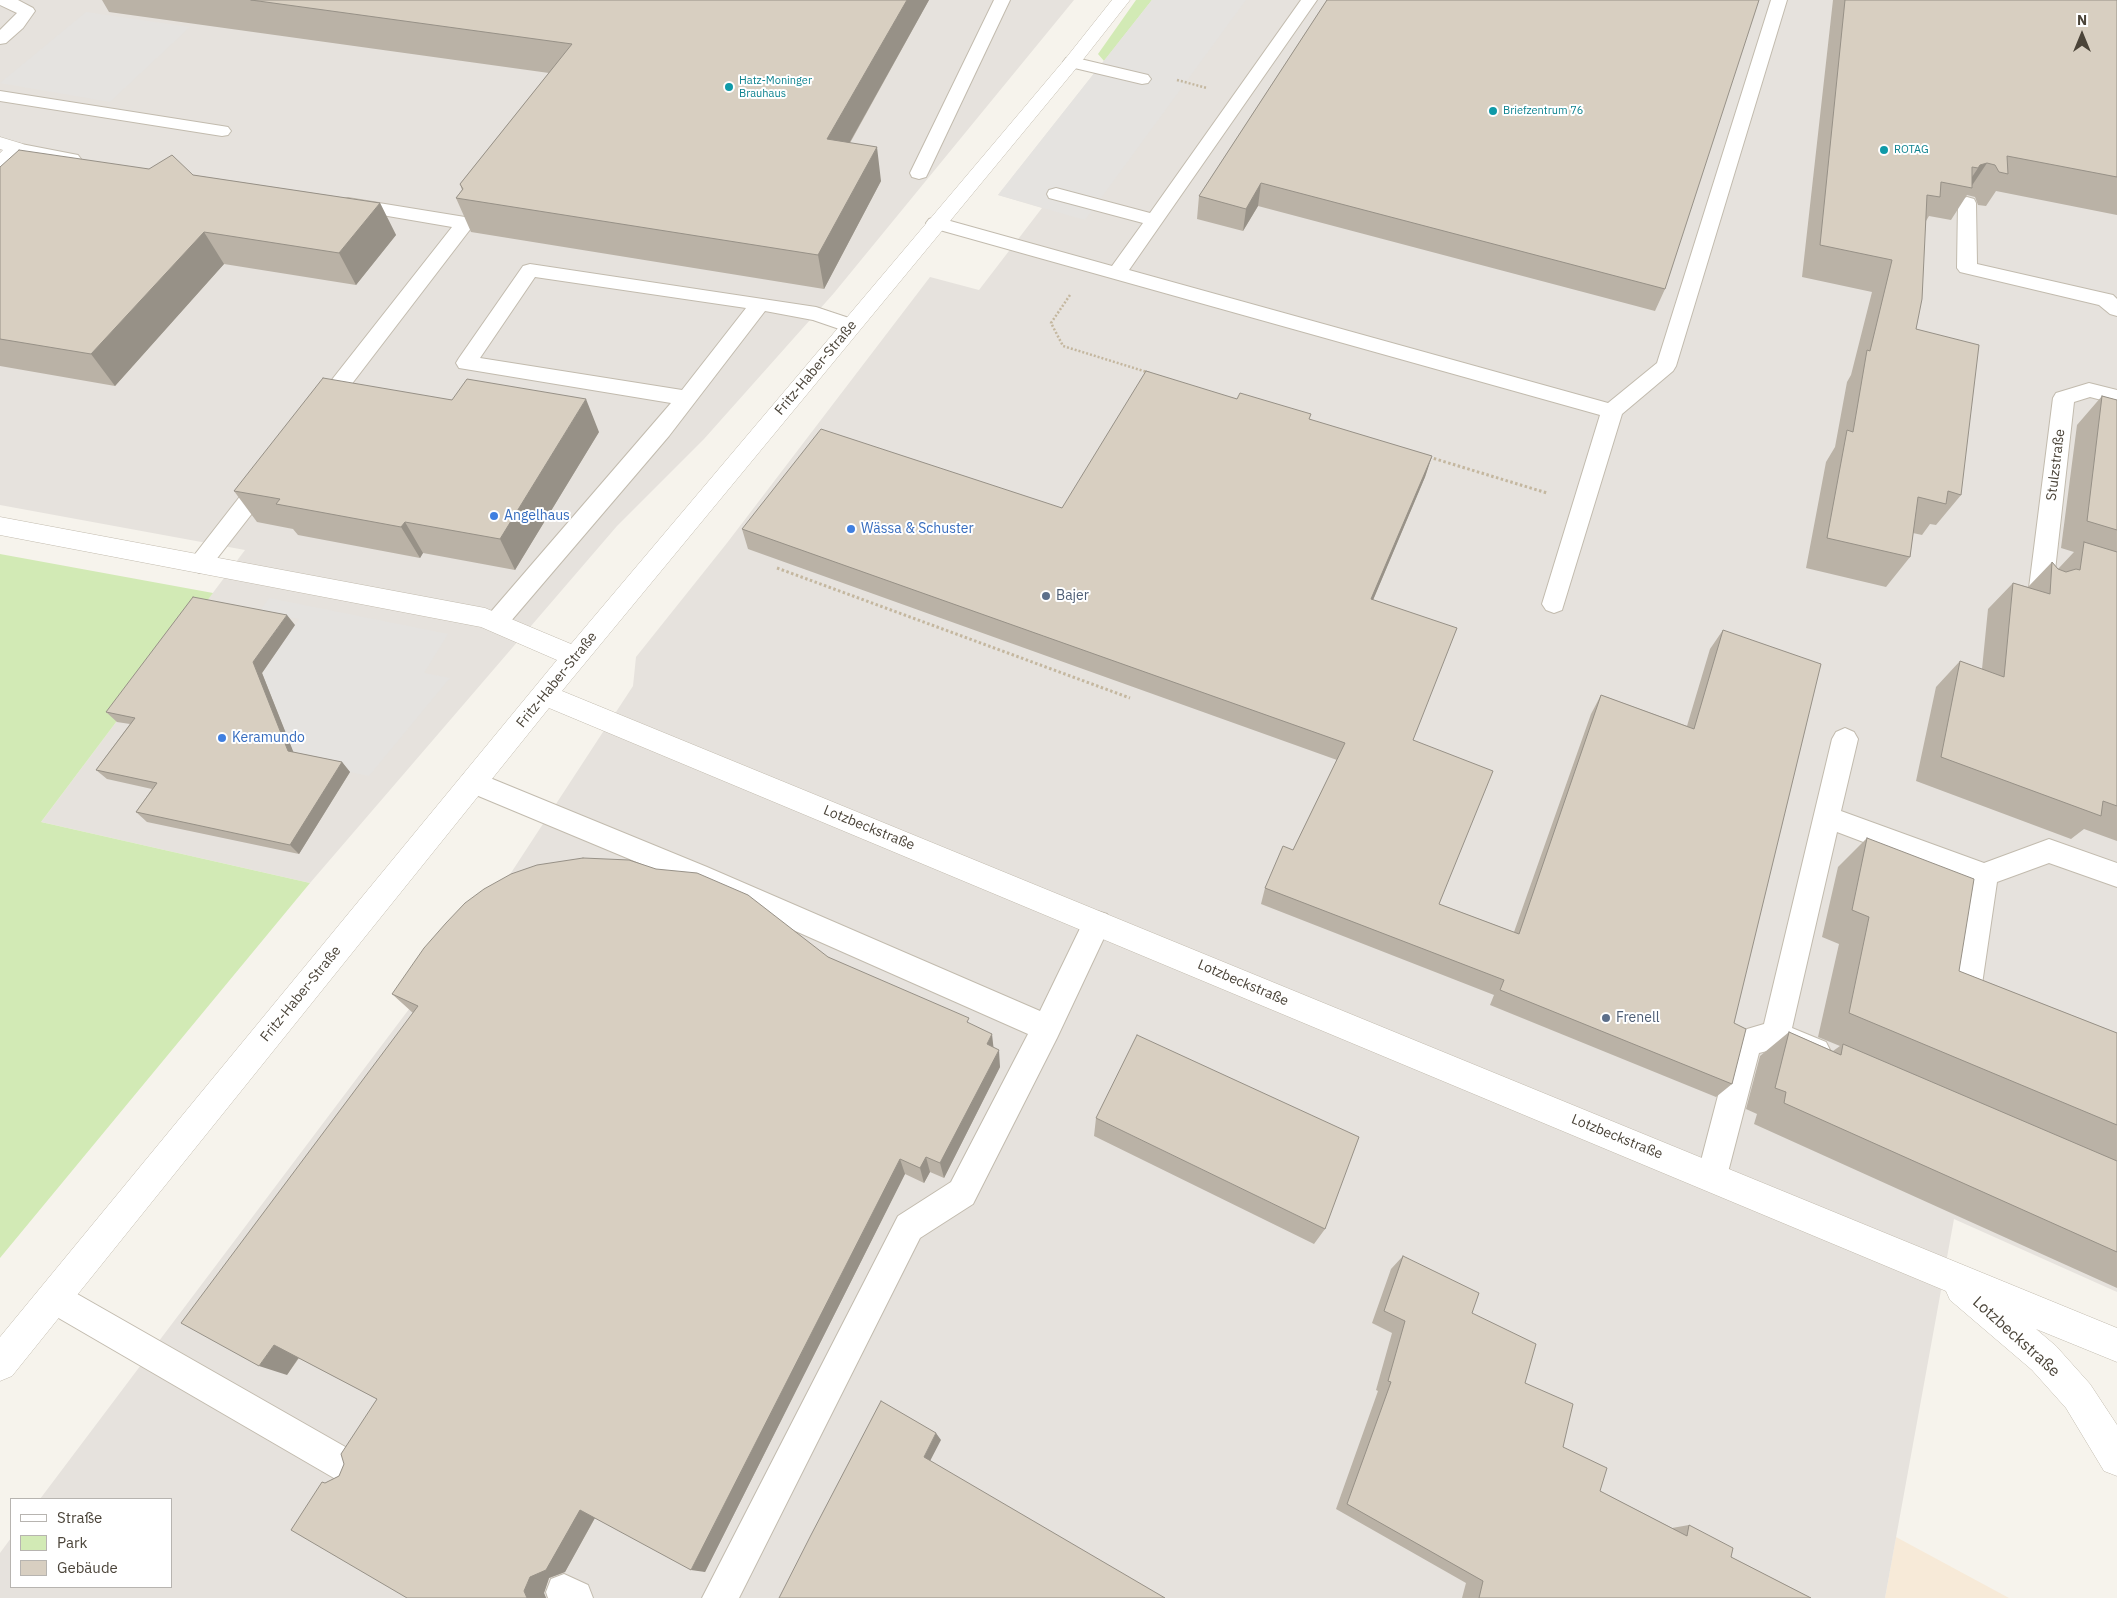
<!DOCTYPE html>
<html>
<head>
<meta charset="utf-8">
<style>
	body { margin:0 }
	#map { position:relative; width:2117px; height:1598px; overflow:hidden; background:#f6f3ec; font-family:"IBM Plex Sans",sans-serif }
	canvas { display:block }
	.legend { position:absolute; left:10px; top:1498px; width:162px; height:90px; box-sizing:border-box; background:#fff; border:1px solid #b7b4b0; margin:0; padding:6px 9px; list-style:none; font-size:15px; color:#4b4439 }
	.legend li { display:flex; align-items:center; gap:10px; height:25px }
	.legend b { width:25px; border:1px solid #b7b4b0 }
	.north { position:absolute; left:2057px; top:10px; width:50px; height:50px; -webkit-text-stroke:4px #fff; paint-order:stroke; rotate:0deg; font-size:14px; font-weight:700; line-height:20px; text-align:center; color:#4b4439 }
	.north::after { content:''; display:block; margin:auto; width:18px; height:22px; background:#4b4439; clip-path:polygon(50% 0,100% 100%,50% 72%,0 100%) }
</style>
</head>
<body>
<div id="map">
<canvas width="2117" height="1598"></canvas>
<ul class="legend">
<li><b style="height:6px;background:#fff"></b>Straße</li>
<li><b style="height:14px;background:#d2eab5"></b>Park</li>
<li><b style="height:14px;background:#d8cfc1"></b>Gebäude</li>
</ul>
<div class="north">N</div>
</div>
<script>
const g = document.querySelector('canvas').getContext('2d');
g.lineJoin = 'round';
function fill(path, color) { g.fillStyle = color; g.fill(path, 'evenodd'); }
const toPath = rows => new Path2D(rows.map(r => 'M' + r).join(''));
function strokePath(path, color, width, dash) { g.strokeStyle = color; g.lineWidth = width; g.lineCap = dash ? 'butt' : 'round'; g.setLineDash(dash || []); g.stroke(path); }
function write(font, color, halo, rows, align = 'center') {
  g.font = font + ' "IBM Plex Sans",sans-serif'; g.lineWidth = 4; g.setLineDash([]); g.textBaseline = 'middle'; g.strokeStyle = halo; g.fillStyle = color; for (const [text, x, y, turn = 0] of rows) {
    g.save(); g.translate(x, y); g.rotate((+turn || 0) * Math.PI / 180); g.textAlign = isNaN(turn) ? turn : align; if (halo) g.strokeText(text, 0, 0); g.fillText(text, 0, 0); g.restore();
  }
}
fill(toPath([
	[1896,1537,2009,1598,1885,1598]
]), '#f7ead8');
fill(toPath([
	[0,0,1074,0,834,293,704,439,617,526,310,883,41,822,245,550,0,505],
	[1152,0,2117,0,2117,1292,1954,1219,1885,1598,0,1598,0,1553,11,1538,11,1587,171,1587,171,1499,40,1499,507,879,633,686,636,657,727,543,930,277,979,290,1042,208,998,195]
]), '#e6e2dd');
fill(toPath([
	[1136,0,1152,0,1104,61,1098,54],
	[0,554,213,593,41,822,310,883,0,1258]
]), '#d2eab5');
fill(toPath([
	[1152,0,1246,0,1085,220,998,195],
	[86,12,190,27,110,102,0,83],
	[269,598,448,634,424,673,450,678,369,776,297,761,262,673,299,619,260,611]
]), '#e5e3e0');
const service = toPath([
	[0,0,18,0,33,8,35,11,23,28,6,43,0,44,0,30,17,13,0,5,0,0],
	[994,0,1010,0,928,173,926,177,919,179,912,177,910,173,994,0],
	[1301,0,1317,0,1129,270,1608,403,1657,363,1771,0,1787,0,1676,366,1673,371,1622,414,1562,610,1554,613,1546,610,1542,604,1600,415,929,227,926,223,929,219,936,217,1112,266,1143,223,1049,198,1047,194,1049,190,1056,188,1150,213,1301,0],
	[1072,57,1148,75,1151,79,1148,83,1142,84,1066,66,1063,62,1066,58,1072,57],
	[0,91,222,126,228,127,231,131,228,135,222,136,0,101,0,91],
	[16,143,78,155,81,159,78,163,72,164,10,152,7,148,10,144,16,143],
	[1967,197,1974,199,1976,203,1977,264,2113,295,2117,299,2117,316,2110,314,2099,305,1960,272,1957,268,1958,203,1960,199,1967,197],
	[348,198,465,217,472,219,475,223,328,415,320,417,312,415,309,410,312,405,452,227,341,208,339,204,341,200,348,198],
	[530,264,816,307,858,321,861,326,858,331,851,333,813,320,765,311,669,436,505,628,497,630,489,628,485,621,489,614,671,403,459,368,456,363,459,358,523,266,530,264],
	[535,277,746,308,682,390,480,358,535,277],
	[2089,383,2117,390,2117,404,2090,397,2074,402,2053,588,2049,594,2041,597,2033,594,2029,588,2053,398,2056,393,2089,383],
	[267,470,275,472,278,478,275,484,208,570,200,573,192,570,188,564,192,558,259,472,267,470],
	[1845,728,1854,732,1858,739,1841,811,1984,863,2049,839,2117,863,2117,887,2049,863,1997,882,1981,991,1977,1000,1967,1004,1957,1000,1953,991,1969,882,1837,832,1792,1028,1826,1042,1831,1052,1826,1062,1816,1066,1775,1049,1759,1053,1727,1176,1723,1187,1712,1191,1701,1187,1697,1176,1732,1042,1737,1032,1764,1024,1832,739,1836,732,1845,728],
	[473,771,707,867,1040,1011,1087,914,1097,911,1107,914,1111,923,1057,1038,973,1204,920,1238,739,1598,702,1598,898,1216,951,1182,1028,1034,687,883,464,790,460,782,464,774,473,771],
	[54,1282,65,1287,363,1457,368,1469,363,1481,351,1486,339,1481,43,1309,38,1298,43,1287,54,1282],
	[564,1574,588,1585,593,1598,548,1598,546,1592,551,1579,564,1574]
]);
const minor = toPath([
	[1112,0,1130,0,1078,66,562,691,2117,1328,2117,1362,2036,1329,2056,1346,2090,1384,2117,1425,2117,1476,2104,1471,2066,1408,2032,1370,1950,1300,1946,1291,549,708,12,1376,0,1381,0,1337,557,660,481,627,0,535,0,517,485,608,571,644,1066,58,1112,0],
	[0,137,23,144,26,148,7,167,0,169,0,153,3,150,0,149,0,137]
]);
strokePath(service, '#c2bbae', 2);
strokePath(minor, '#c2bbae', 1);
strokePath(toPath([
	[1177,80,1207,88],
	[1070,295,1051,323,1063,346,1150,373]
]), '#c4b79f', 2.5, [2, 2]);
strokePath(toPath([
	[1429,457,1547,493],
	[777,568,1130,698]
]), '#c4b79f', 3, [2.5, 2.5]);
fill(service, '#fff');
fill(minor, '#fff');
fill(toPath([
	[102,0,929,0,850,143,881,181,824,289,471,232,456,198,462,190,460,184,549,73,109,12],
	[1327,0,1665,289,1655,311,1258,206,1243,231,1197,219,1199,196],
	[1833,0,2117,0,2117,215,1996,191,1986,206,1978,205,1975,197,1967,195,1951,220,1929,216,1926,221,1916,329,1961,495,1936,525,1930,524,1922,535,1913,533,1910,557,1886,587,1806,568,1826,462,1835,447,1847,382,1851,375,1872,292,1802,277],
	[0,167,193,175,380,203,396,235,356,285,224,264,115,386,0,366],
	[2102,396,2117,400,2117,841,2084,829,2071,839,1916,781,1936,687,1960,661,1982,669,1988,609,2013,583,2028,587,2052,562,2058,569,2074,552,2061,548,2077,425],
	[1237,399,1432,456,1425,477,1373,600,1413,740,1439,904,1514,932,1591,714,1601,695,1687,726,1710,649,1723,630,1734,1023,1732,1084,1716,1097,1490,1005,1494,995,1261,904,1265,888,1293,850,1337,760,748,549,742,529,1062,508],
	[599,432,515,570,423,553,420,558,298,535,293,529,257,522,234,491],
	[295,625,262,673,293,752,342,762,350,772,299,854,147,822,136,812,152,789,107,779,96,770,130,724,117,722,106,712],
	[1867,838,1959,971,2117,1033,2117,1288,1754,1124,1757,1114,1746,1109,1760,1056,1789,1032,1833,1051,1840,1046,1818,1037,1839,944,1822,937,1838,867],
	[828,957,969,1023,994,1048,1000,1067,944,1178,930,1172,924,1183,905,1174,705,1572,595,1518,565,1572,549,1578,544,1593,546,1598,407,1598,325,1483,339,1476,377,1399,299,1358,287,1375,413,1013,392,994],
	[1096,1118,1325,1229,1314,1244,1094,1136],
	[1403,1256,1472,1313,1525,1383,1563,1447,1600,1491,1672,1528,1689,1525,1731,1557,1811,1598,1462,1598,1466,1583,1336,1509,1378,1391,1376,1390,1392,1333,1372,1323,1391,1269]
]), '#bab2a6');
fill(toPath([
	[907,0,929,0,832,174,827,139],
	[877,147,881,181,824,289,818,255],
	[1987,163,1971,187,1966,186,1980,165],
	[1261,183,1258,206,1243,231,1246,209],
	[380,203,396,235,356,285,339,253],
	[204,232,224,264,115,386,91,354],
	[586,399,599,432,515,570,500,539],
	[1432,456,1425,477,1365,619,1371,599],
	[405,522,423,553,420,558,401,527],
	[287,615,295,625,262,673,297,761,288,751,253,662],
	[342,762,350,772,299,854,290,845],
	[992,1034,994,1052,987,1044],
	[999,1050,1000,1067,944,1178,940,1163],
	[926,1157,930,1172,924,1183,920,1168],
	[900,1159,905,1174,705,1572,691,1570],
	[274,1345,301,1354,287,1375,259,1366],
	[936,1433,941,1440,929,1463,924,1457],
	[580,1510,597,1514,565,1572,549,1578,544,1593,546,1598,527,1598,524,1591,530,1577]
]), '#979187');
const building = toPath([
	[251,0,907,0,827,139,877,147,818,255,456,198,463,189,460,184,572,44,251,0],
	[1327,0,1759,0,1665,289,1261,183,1246,209,1199,196,1327,0],
	[1845,0,2117,0,2117,177,2007,156,2008,174,1999,172,1995,165,1987,163,1980,165,1978,168,1972,167,1972,188,1941,182,1940,197,1927,195,1922,299,1916,329,1979,345,1961,495,1948,491,1946,504,1918,497,1910,557,1827,538,1847,430,1853,432,1867,350,1870,351,1892,260,1820,245,1845,0],
	[19,150,149,169,172,155,193,175,380,203,339,253,204,232,91,354,0,339,0,167,19,150],
	[1146,371,1237,399,1240,393,1311,414,1309,419,1432,456,1371,599,1457,628,1413,740,1493,771,1439,904,1519,934,1601,695,1694,729,1723,630,1821,664,1734,1023,1746,1029,1732,1084,1500,990,1504,980,1265,888,1283,846,1293,850,1345,743,742,529,821,429,1062,508,1146,371],
	[323,378,452,400,467,379,586,399,500,539,405,522,401,527,276,504,280,499,234,491,323,378],
	[2102,396,2117,400,2117,530,2087,521,2102,396],
	[2084,542,2117,552,2117,806,2103,801,2101,816,1941,757,1960,661,2004,677,2013,583,2050,594,2052,562,2058,569,2066,572,2076,569,2080,570,2084,542],
	[193,597,287,615,253,662,288,751,342,762,290,845,136,812,157,783,96,770,135,718,106,712,193,597],
	[1867,838,1974,879,1959,971,2117,1033,2117,1125,1849,1013,1869,917,1852,910,1867,838],
	[583,858,629,860,656,869,697,873,748,895,828,957,969,1018,967,1022,992,1034,987,1044,999,1050,940,1163,926,1157,920,1168,900,1159,691,1570,580,1510,546,1570,530,1577,524,1591,527,1598,407,1598,291,1530,322,1482,325,1483,339,1476,344,1464,341,1454,377,1399,274,1345,259,1366,181,1323,418,1006,392,994,424,948,446,923,465,903,484,889,511,874,537,865,583,858],
	[1789,1032,1841,1055,1843,1044,2117,1161,2117,1252,1784,1103,1786,1092,1775,1088,1789,1032],
	[1137,1035,1359,1137,1325,1229,1096,1118,1137,1035],
	[1403,1256,1479,1293,1472,1313,1536,1344,1525,1383,1573,1404,1563,1447,1607,1468,1600,1491,1687,1536,1689,1525,1733,1548,1731,1557,1811,1598,1479,1598,1483,1581,1347,1504,1391,1382,1388,1381,1405,1321,1384,1311,1403,1256],
	[881,1401,936,1433,924,1457,1165,1598,779,1598,811,1535,881,1401]
]);
fill(building, '#d8cfc1');
strokePath(building, '#979187', 1);
for (const [x, y, r, color] of [
	[729,87,5,"#0f9aa8"],
	[1493,111,5,"#0f9aa8"],
	[1884,150,5,"#0f9aa8"],
	[494,516,5,"#3f7fe0"],
	[851,529,5,"#3f7fe0"],
	[1046,596,5,"#5c6f8a"],
	[222,738,5,"#3f7fe0"],
	[1606,1018,5,"#5c6f8a"]
]) { const dot = new Path2D(); dot.arc(x, y, r, 0, 2 * Math.PI); g.fillStyle = color; g.fill(dot); strokePath(dot, '#fff', 2); }
write('11px', '#0d838f', '#fff', [
	["Hatz-Moninger",739,81],
	["Brauhaus",739,94],
	["Briefzentrum 76",1503,111],
	["ROTAG",1894,150]
], 'left');
write('14px', '#4b4439', '#fff', [
	["Fritz-Haber-Straße",816,368,-50],
	["Stulzstraße",2056,465,-83],
	["Fritz-Haber-Straße",557,680,-51],
	["Lotzbeckstraße",869,828,22],
	["Lotzbeckstraße",1243,983,23],
	["Fritz-Haber-Straße",301,994,-51],
	["Lotzbeckstraße",1617,1137,22]
]);
write('14px', '#366cbe', '#fff', [
	["Angelhaus",504,516],
	["Wässa & Schuster",861,529],
	["Keramundo",232,738]
], 'left');
write('14px', '#4e5e75', '#fff', [
	["Bajer",1056,596],
	["Frenell",1616,1018]
], 'left');
write('16px', '#4b4439', '#fff', [
	["Lotzbeckstraße",2016,1337,42]
]);
</script>
</body>
</html>
